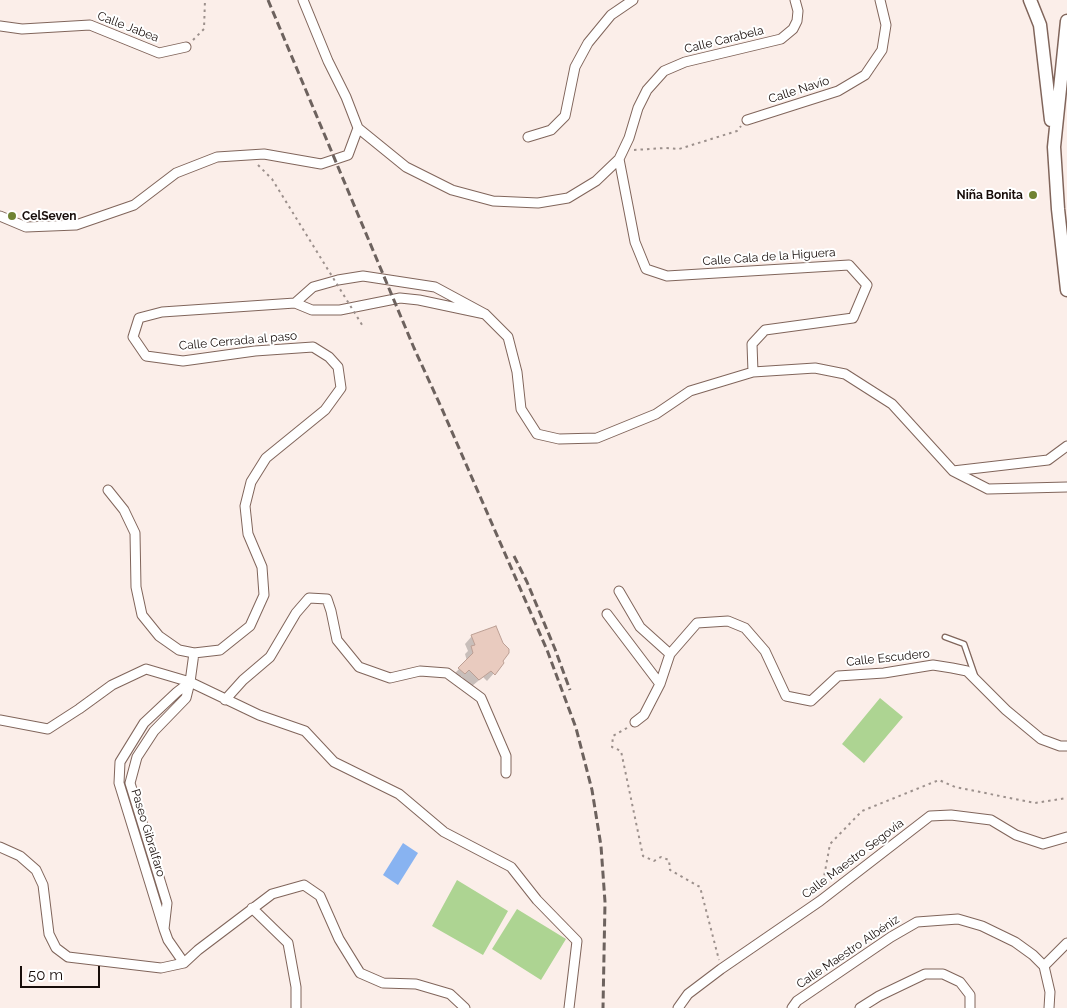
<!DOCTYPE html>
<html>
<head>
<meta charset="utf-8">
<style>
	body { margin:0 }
	#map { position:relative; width:1067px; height:1008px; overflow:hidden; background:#fbeee9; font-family:Raleway,sans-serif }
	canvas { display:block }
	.scale { position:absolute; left:20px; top:966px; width:80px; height:22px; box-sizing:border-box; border:2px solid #170d0a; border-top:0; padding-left:6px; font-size:15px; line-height:18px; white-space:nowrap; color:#170d0a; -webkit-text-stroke:4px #fff; paint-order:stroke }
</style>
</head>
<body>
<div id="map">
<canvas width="1067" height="1008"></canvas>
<div class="scale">50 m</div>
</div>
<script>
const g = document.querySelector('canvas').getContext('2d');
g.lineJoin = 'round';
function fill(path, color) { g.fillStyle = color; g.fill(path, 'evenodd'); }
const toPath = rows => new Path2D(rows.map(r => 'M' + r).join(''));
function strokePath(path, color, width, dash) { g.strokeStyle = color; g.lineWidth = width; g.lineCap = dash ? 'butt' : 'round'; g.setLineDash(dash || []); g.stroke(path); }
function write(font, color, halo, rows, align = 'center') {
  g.font = font + ' Raleway,sans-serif'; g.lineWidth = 4; g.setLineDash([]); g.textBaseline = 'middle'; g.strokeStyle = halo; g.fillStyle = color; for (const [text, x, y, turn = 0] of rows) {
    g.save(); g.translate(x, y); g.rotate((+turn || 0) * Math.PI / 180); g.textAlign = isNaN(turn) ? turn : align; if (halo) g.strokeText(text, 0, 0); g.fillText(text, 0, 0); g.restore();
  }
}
fill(toPath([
	[880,698,903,717,864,763,842,744],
	[457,880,508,911,483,955,432,926],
	[517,909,566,939,541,980,492,949]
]), '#add492');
fill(toPath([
	[403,843,418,853,398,885,383,875]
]), '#88b3f1');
fill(toPath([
	[472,636,503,663,487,681,483,677,472,686,461,676,457,680,452,676,467,661,465,654,468,651,465,644]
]), '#0003');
const building = toPath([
	[496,626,503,643,509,649,509,653,503,661,504,663,495,675,491,671,479,680,469,670,465,674,458,668,473,653,471,646,475,645,471,635,496,626]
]);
fill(building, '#e9cbbf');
strokePath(building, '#bc9f94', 1);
const lane = toPath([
	[945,637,964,644,975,676]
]);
const street = toPath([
	[303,0,328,61,346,97,358,128],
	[0,26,22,29,90,25,159,53,186,47],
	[747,120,838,91,865,75,882,50,886,25,880,0],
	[358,128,406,167,452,190,493,201,538,203,568,198,596,181,619,159,629,138,638,108,647,90,664,71,685,62,781,39,793,29,797,21,798,11,795,0],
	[528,137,551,130,565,116,575,67,588,43,611,15,633,0],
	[619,159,635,242,646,269,667,276,849,265,867,285,853,318,765,330,752,344,753,372],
	[0,216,26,227,76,225,134,205,176,173,217,157,264,154,321,164,348,155,358,128],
	[295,303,313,287,338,280,363,276,435,287,485,314,508,337,517,372,521,409,537,434,559,439,597,438,656,414,690,391,753,372,815,368,845,374,892,404,953,471,988,489,1067,487],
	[953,471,1048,460,1067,446],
	[108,490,124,510,135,533,136,587,142,615,159,636,179,650,194,653,220,650,250,626,264,595,262,567,248,534,245,506,251,482,266,458,325,410,341,388,338,367,329,357,313,347,255,351,183,361,146,356,133,337,139,318,162,312,295,303,312,310,340,310,400,298,419,300,485,314],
	[619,591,640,627,670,654],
	[607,614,660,684],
	[190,682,194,653],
	[225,700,243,680,270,657,296,613,309,598,327,599,331,611,337,640,359,667,390,678,420,671,447,673,481,698,506,756,506,773],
	[0,720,48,729,79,709,112,685,146,669,190,682,259,715,305,731,334,762,399,794,444,832,511,867,537,900,577,941,569,1008],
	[635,722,644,715,660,684,670,654,697,623,728,621,745,628,765,651,786,696,811,701,838,676,884,673,933,665,952,668,967,671,1006,710,1041,739,1060,746,1067,746],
	[0,847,20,856,36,870,43,885,49,934,56,948,68,957,161,968,184,963,198,950,272,894,304,885,320,896,339,939,360,973,383,983,416,984,450,994,465,1008],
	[252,908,288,943,296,987,296,1008],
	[164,929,167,903,130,783,137,757,154,731,186,698,190,682,177,692,144,723,120,762,119,783,164,929,168,940,184,963],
	[1044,966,1067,943],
	[678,1008,688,994,721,969,820,901,930,816,951,815,991,820,1016,835,1043,844,1067,837],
	[792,1008,797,1001,891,937,917,922,958,919,982,926,1015,942,1033,955,1044,966,1050,992,1049,1008],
	[860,1008,879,996,925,974,943,974,960,982,970,995,970,1008]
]);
const primary = toPath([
	[1030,0,1040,25,1051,120],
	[1067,21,1054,147,1058,209,1067,290]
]);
strokePath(lane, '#80655b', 7);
strokePath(street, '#80655b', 11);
strokePath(primary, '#80655b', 15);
strokePath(toPath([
	[193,40,204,29,205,0],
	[634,150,665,148,679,149,737,131,741,126],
	[627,728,613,736,612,747,621,751,643,856,654,861,661,857,669,860,670,870,700,887,719,960],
	[822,888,830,844,862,811,939,780,955,787,1035,803,1067,798]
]), '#9c908c', 2, [2.5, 4]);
strokePath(lane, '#fff', 4.5);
strokePath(street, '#fff', 9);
strokePath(primary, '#fff', 12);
strokePath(toPath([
	[268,0,414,348,442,409,547,650,576,728,592,790,601,846,605,902,603,1008],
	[514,556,527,582,555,649,570,690]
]), '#6d625e', 3, [8, 4]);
strokePath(toPath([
	[258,165,272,179,364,328]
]), '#9c908c', 2, [2.5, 4]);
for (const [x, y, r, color] of [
	[1033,195,5,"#6f8333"],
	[12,216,5,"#6f8333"]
]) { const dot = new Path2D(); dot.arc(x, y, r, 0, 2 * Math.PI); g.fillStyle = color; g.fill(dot); strokePath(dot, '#fff', 2); }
write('12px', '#170d0a', '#fff', [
	["Calle Jabea",128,27,21],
	["Calle Carabela",724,40,-14],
	["Calle Navío",799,90,-18],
	["Calle Cala de la Higuera",769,257,-4],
	["Calle Cerrada al paso",238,341,-5],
	["Calle Escudero",888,658,-6],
	["Paseo Gibralfaro",148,833,73],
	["Calle Maestro Segovia",853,859,-37],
	["Calle Maestro Albéniz",848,952,-34]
]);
write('bold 12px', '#170d0a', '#fff', [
	["Niña Bonita",1023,195],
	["CelSeven",22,216,"left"]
], 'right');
</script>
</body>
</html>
